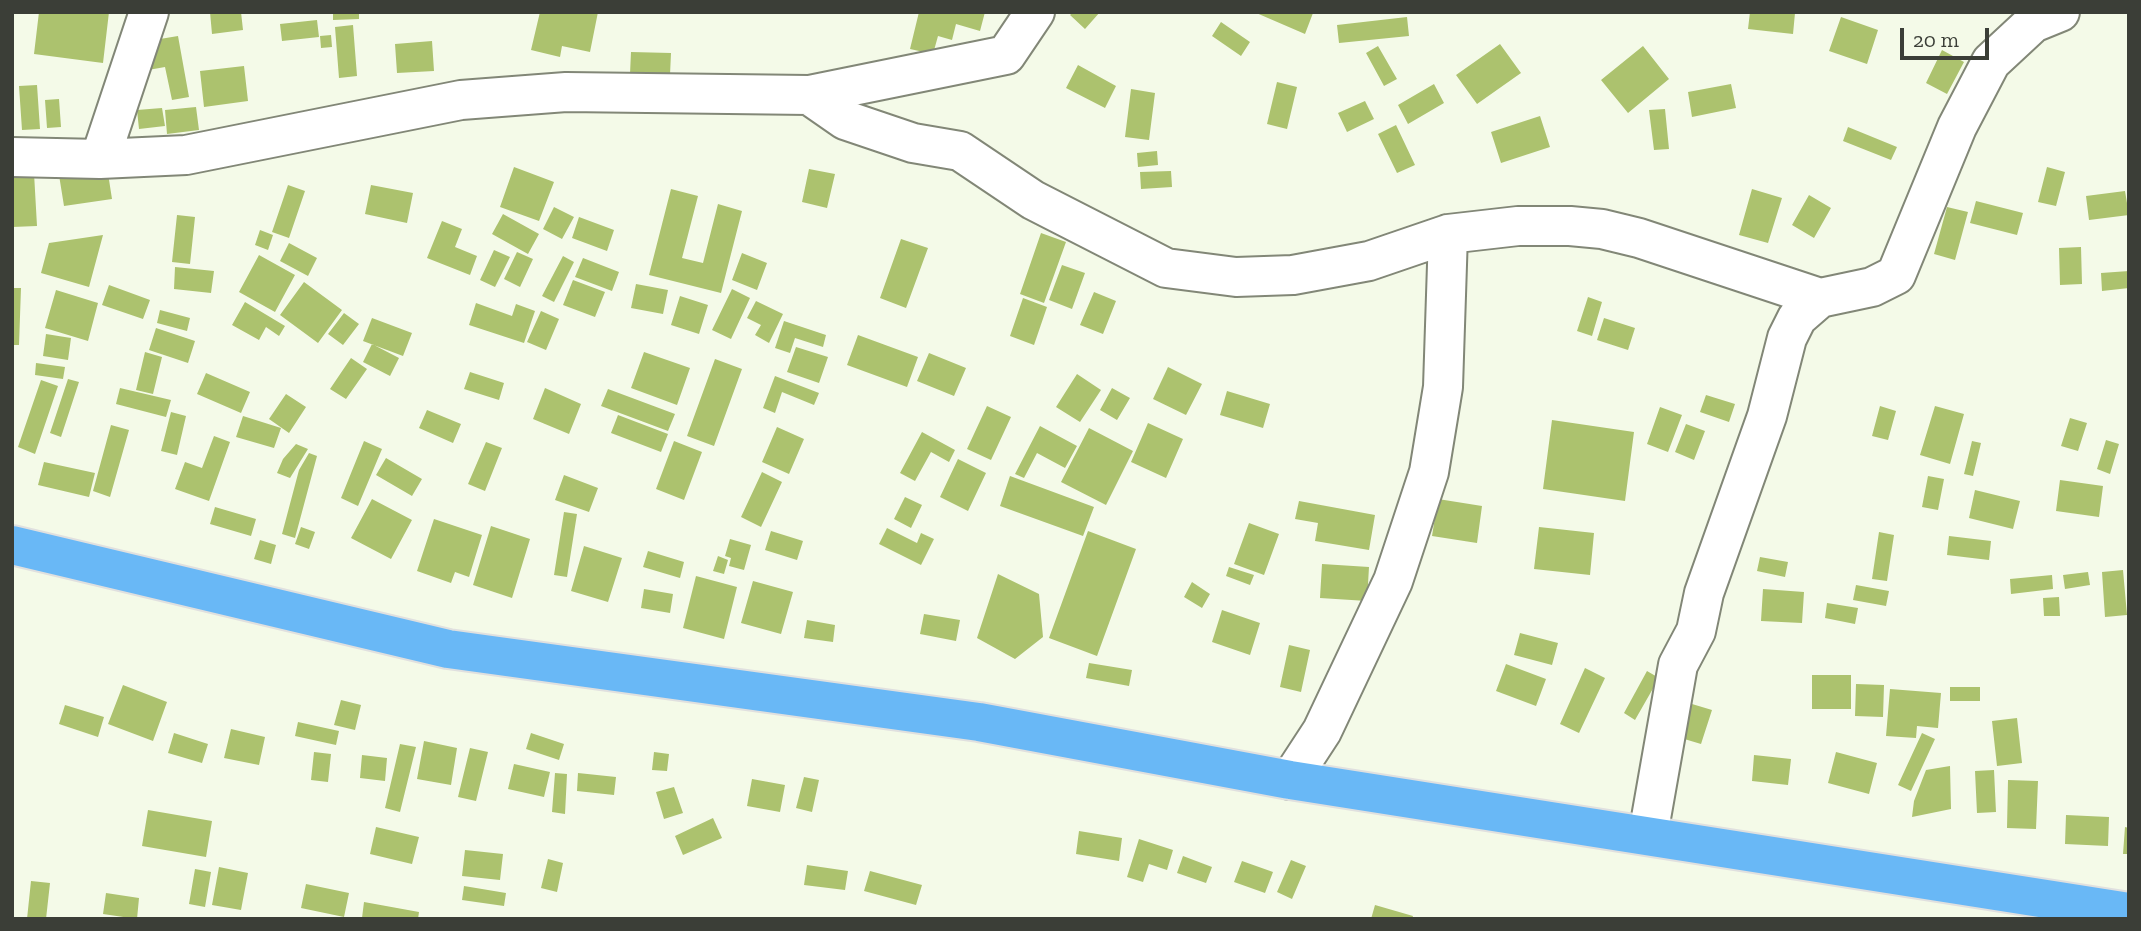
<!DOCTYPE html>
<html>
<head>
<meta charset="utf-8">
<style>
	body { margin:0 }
	#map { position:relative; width:2141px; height:931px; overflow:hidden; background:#f4fae8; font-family:"Zilla Slab",serif }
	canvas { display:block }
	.frame { position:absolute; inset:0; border:14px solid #3b3e37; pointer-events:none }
	.scale { position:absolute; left:1900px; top:28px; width:89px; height:32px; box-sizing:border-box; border:4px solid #3b3e37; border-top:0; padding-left:9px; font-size:21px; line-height:24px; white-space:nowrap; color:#3b3e37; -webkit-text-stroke:5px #f4fae8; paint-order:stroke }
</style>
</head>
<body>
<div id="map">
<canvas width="2141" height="931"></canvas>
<div class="frame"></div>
<div class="scale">20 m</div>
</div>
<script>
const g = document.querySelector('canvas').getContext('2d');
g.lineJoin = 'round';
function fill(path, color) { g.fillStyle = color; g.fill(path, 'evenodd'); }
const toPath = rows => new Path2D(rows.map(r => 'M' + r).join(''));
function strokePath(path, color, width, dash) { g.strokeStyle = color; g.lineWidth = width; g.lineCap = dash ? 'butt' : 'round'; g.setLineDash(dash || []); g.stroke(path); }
fill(toPath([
	[39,12,109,12,103,63,34,54],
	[210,12,241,12,243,30,212,34],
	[333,12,359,12,359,19,333,20],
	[540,12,598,12,590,52,562,46,560,57,531,50],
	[919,12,928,13,985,12,980,31,956,24,952,40,938,36,933,54,910,49],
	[1073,12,1100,12,1085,29,1070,15],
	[1254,12,1311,12,1313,13,1305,34],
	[1750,12,1795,13,1793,34,1748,29],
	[1407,17,1409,36,1339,43,1337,25],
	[1841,17,1878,30,1867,64,1829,51],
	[317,20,319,37,282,41,280,24],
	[1221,22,1250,42,1241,56,1212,36],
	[353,25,357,76,339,78,335,27],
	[331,35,332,47,321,48,320,36],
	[178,36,189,97,172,100,165,67,137,72,148,41],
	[432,41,434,71,397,73,395,44],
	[1500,44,1521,73,1477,104,1456,75],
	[1378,46,1397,79,1384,86,1366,53],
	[1643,46,1669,79,1628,113,1601,80],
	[1942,50,1964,62,1947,94,1926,83],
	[631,52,671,53,670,75,630,74],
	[1078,65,1116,86,1105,108,1066,88],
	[244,66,248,101,204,107,200,71],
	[1277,82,1297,87,1287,129,1267,124],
	[1434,84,1444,103,1408,124,1398,105],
	[1731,84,1736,108,1692,117,1688,92],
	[37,85,40,129,22,130,19,86],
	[1131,89,1155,93,1149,140,1125,137],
	[59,99,61,127,47,128,45,100],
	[1365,101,1374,119,1347,132,1338,113],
	[196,107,199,130,167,134,165,110],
	[162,108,165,126,139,129,137,110],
	[1665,109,1669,149,1654,150,1649,110],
	[1540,116,1550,147,1501,163,1491,132],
	[1396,125,1415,165,1397,173,1378,134],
	[1848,127,1897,147,1891,160,1843,141],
	[1157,151,1158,165,1138,167,1137,153],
	[107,167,112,199,64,206,59,175],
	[514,167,554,182,539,221,500,207],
	[2047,167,2065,172,2056,206,2038,202],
	[809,169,835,174,827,208,802,202],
	[1171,171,1172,187,1141,189,1140,172],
	[34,173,37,226,12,227,12,174],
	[288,185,305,191,289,238,272,232],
	[371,185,413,193,407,223,365,214],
	[671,189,698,196,682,258,703,263,718,204,742,211,721,293,649,275],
	[1752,189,1782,198,1768,243,1739,235],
	[2125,191,2129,215,2089,220,2086,196],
	[1809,195,1831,208,1814,238,1792,225],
	[1976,201,2023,213,2017,235,1970,223],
	[554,207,574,217,562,239,543,229],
	[1947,207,1968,212,1955,260,1934,254],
	[503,214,539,234,528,254,492,234],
	[177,215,195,217,190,264,172,262],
	[579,217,614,230,607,251,572,238],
	[442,221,462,229,455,247,477,256,470,275,427,258],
	[260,230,273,235,268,250,255,245],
	[1041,233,1066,242,1044,303,1020,294],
	[103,235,89,287,41,273,49,243],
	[901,239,928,248,906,308,880,298],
	[289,243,317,258,308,276,280,261],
	[2081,247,2082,284,2060,285,2059,248],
	[494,250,510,257,495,287,480,280],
	[517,252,533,259,520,287,504,279],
	[742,253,767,263,757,290,732,280],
	[259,255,295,275,275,312,239,292],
	[563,256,574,262,554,302,542,296],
	[583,258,619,272,612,291,575,277],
	[1062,265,1085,273,1072,309,1049,300],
	[175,267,214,271,211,293,174,289],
	[2129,271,2129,288,2102,291,2101,273],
	[573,280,605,292,595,317,563,305],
	[304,282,342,310,318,343,280,315],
	[636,284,668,290,663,314,631,308],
	[109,285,150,300,143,319,102,305],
	[12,288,21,288,19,345,12,345],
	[732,289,750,298,731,339,712,330],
	[56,290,98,303,88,341,45,328],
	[1094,292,1116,301,1103,334,1080,325],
	[680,296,708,305,699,334,671,325],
	[1588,297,1602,302,1592,336,1577,331],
	[1023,298,1047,307,1034,345,1010,336],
	[756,301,783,314,769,343,755,335,761,325,747,318],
	[245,302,285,326,279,336,266,327,259,340,232,325],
	[476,303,512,316,516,304,535,311,524,343,469,325],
	[160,310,190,318,187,331,157,323],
	[541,311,559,319,546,350,527,342],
	[344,313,359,324,343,345,328,334],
	[372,318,412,333,403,356,363,341],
	[1604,318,1635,328,1628,350,1597,340],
	[784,321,826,335,823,347,795,338,790,353,775,348],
	[156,328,195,341,188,363,149,350],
	[46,334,71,338,68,360,43,356],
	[858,335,918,357,907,387,847,365],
	[372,344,399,358,390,376,363,362],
	[796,347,828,357,819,383,787,372],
	[145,352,162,357,153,394,136,390],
	[644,352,690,368,677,405,631,388],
	[929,353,966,368,954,396,917,381],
	[351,358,367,369,346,399,330,389],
	[715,359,742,369,714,446,687,436],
	[36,363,65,367,63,379,35,375],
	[1168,367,1202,384,1186,415,1153,399],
	[470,372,504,383,499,400,464,389],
	[206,373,250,392,241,413,197,394],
	[1077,374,1101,390,1080,422,1056,407],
	[775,376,819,393,814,405,782,392,775,413,763,408],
	[68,379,79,382,61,437,50,433],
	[41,380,58,386,35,454,18,447],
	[120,388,171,400,166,417,116,404],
	[545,388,581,404,569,434,533,419],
	[1112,388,1130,398,1117,420,1100,410],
	[608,389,675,414,668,431,601,406],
	[1227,391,1270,404,1263,428,1220,415],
	[286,394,306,407,289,433,269,419],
	[1706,395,1735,404,1729,422,1700,412],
	[987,406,1011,417,991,460,967,449],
	[1880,406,1896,411,1888,440,1872,436],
	[1935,406,1964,414,1950,464,1920,455],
	[1660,407,1682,415,1668,452,1647,444],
	[427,410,461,424,453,443,419,428],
	[171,412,186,416,177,455,161,451],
	[618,415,668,434,661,452,611,433],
	[243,416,281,428,274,448,236,437],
	[2070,418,2087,423,2078,451,2061,446],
	[1552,420,1634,432,1625,501,1543,489],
	[1148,423,1183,439,1166,478,1131,462],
	[1686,424,1705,431,1694,460,1675,452],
	[111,425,129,430,110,497,93,491],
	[1040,426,1077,446,1065,468,1037,453,1024,478,1015,474],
	[777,427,804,439,789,474,762,462],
	[1089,428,1133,451,1106,505,1061,482],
	[922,432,955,450,949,462,931,452,915,481,900,473],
	[214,436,230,442,209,501,175,489,185,462,202,468],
	[2106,440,2119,444,2110,474,2097,469],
	[364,441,382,449,358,506,341,498],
	[674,441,702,452,684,500,656,489],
	[1972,441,1981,443,1973,476,1964,474],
	[486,442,502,448,485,491,468,484],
	[296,444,308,449,290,478,277,473,283,459],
	[309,453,317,456,295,538,282,534,299,470],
	[386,458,422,479,412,496,376,475],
	[958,459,986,473,968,511,940,497],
	[44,462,95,473,89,497,38,485],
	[762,472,782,482,761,527,741,517],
	[564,475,598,488,589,512,555,500],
	[1010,476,1094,507,1083,536,1000,506],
	[1928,476,1944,479,1938,510,1922,507],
	[2060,480,2103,486,2099,517,2056,511],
	[1975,490,2020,501,2013,529,1969,518],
	[905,497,922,505,911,528,894,519],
	[372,499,412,520,391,559,351,538],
	[1438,499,1482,506,1477,543,1432,536],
	[1299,501,1375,515,1369,550,1315,541,1318,523,1295,519],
	[215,507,256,519,251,536,210,524],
	[564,512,577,514,567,577,554,575],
	[434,519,482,535,469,577,455,572,451,583,417,571],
	[1249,523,1279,534,1264,575,1234,564],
	[491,526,530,539,512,598,473,585],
	[301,527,315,532,309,549,295,544],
	[1539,527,1594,533,1590,575,1534,569],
	[887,528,917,543,921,533,934,539,921,565,879,544],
	[771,531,803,541,797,560,765,550],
	[1088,531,1136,549,1097,656,1049,638],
	[1879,532,1894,535,1887,581,1872,579],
	[1949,536,1991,541,1989,560,1947,555],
	[730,539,751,545,744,570,729,566,731,558,725,556],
	[260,540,276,545,271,564,254,559],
	[584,546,622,558,608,602,571,591],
	[648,551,684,562,680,578,643,567],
	[718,556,728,560,724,574,713,571],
	[1760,557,1788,562,1785,577,1757,571],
	[1322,564,1369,567,1367,601,1320,598],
	[1229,567,1254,575,1250,585,1226,576],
	[2123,570,2127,615,2105,617,2102,572],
	[2088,572,2090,585,2065,589,2063,575],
	[998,574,1039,594,1043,637,1015,659,977,638],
	[2052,575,2053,589,2011,594,2010,579],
	[696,576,737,587,724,639,683,628],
	[753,581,793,592,781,634,741,623],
	[1192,582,1210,594,1202,608,1184,597],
	[1856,585,1889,591,1886,606,1853,600],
	[644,589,673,594,670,613,641,608],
	[1763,589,1804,592,1802,623,1761,621],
	[2059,597,2060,616,2044,616,2043,598],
	[1827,603,1858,608,1855,624,1825,618],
	[1222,610,1260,623,1250,655,1212,642],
	[924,614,960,620,956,641,920,634],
	[807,620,835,625,833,642,804,638],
	[1520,633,1558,643,1552,665,1514,655],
	[1289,645,1310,650,1301,692,1280,687],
	[1089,663,1132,670,1129,686,1086,678],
	[1506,664,1546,679,1536,706,1496,691],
	[1585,668,1605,678,1579,733,1560,724],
	[1647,671,1659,678,1635,720,1624,713],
	[1812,675,1851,675,1851,709,1812,709],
	[1856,684,1884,685,1883,717,1855,716],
	[123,685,167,702,153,741,108,724],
	[1950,687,1980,687,1980,701,1950,701],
	[1890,689,1941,693,1938,728,1917,726,1916,738,1886,736],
	[341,700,361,705,355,730,334,725],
	[1692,704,1712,710,1701,744,1681,738],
	[65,705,104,717,98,737,59,724],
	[2017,718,2022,763,1997,766,1992,721],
	[298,722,339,731,336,745,295,736],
	[231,729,265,737,259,765,224,758],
	[174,733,208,744,202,763,168,753],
	[531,733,564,744,559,760,526,749],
	[1922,733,1935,739,1911,791,1898,785],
	[424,741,457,748,451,785,417,779],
	[400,744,416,747,400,812,385,808],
	[470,748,488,752,476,801,458,797],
	[314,752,331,754,328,782,311,780],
	[654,752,669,754,667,771,652,770],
	[1836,752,1877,763,1869,794,1828,783],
	[362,755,387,758,385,781,360,778],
	[1754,755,1791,759,1788,785,1752,781],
	[514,764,550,772,544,797,508,789],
	[1950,766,1951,809,1912,817,1914,801,1926,770],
	[1994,770,1996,812,1977,813,1975,771],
	[555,773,567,774,565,814,552,812],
	[578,773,616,777,614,795,577,791],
	[804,777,819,780,812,812,796,808],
	[752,779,785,785,780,812,747,806],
	[2008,780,2038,781,2036,829,2007,828],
	[674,787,683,813,664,819,656,792],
	[148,810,212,821,206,857,142,846],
	[2066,815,2109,817,2108,846,2065,844],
	[713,818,722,838,683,855,675,836],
	[376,827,419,837,412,864,370,854],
	[2125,827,2129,828,2129,854,2123,854],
	[1079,831,1122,838,1119,861,1076,854],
	[1139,839,1173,850,1167,870,1149,864,1143,882,1127,877],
	[465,850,503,854,500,880,462,876],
	[1183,856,1212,867,1206,883,1177,873],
	[548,859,563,863,557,892,541,888],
	[1291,860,1306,866,1292,899,1277,892],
	[1242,861,1273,872,1265,893,1234,882],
	[807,865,848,871,845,890,804,885],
	[219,867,248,873,241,910,212,905],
	[195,869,211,872,205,907,189,904],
	[870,871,922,885,916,905,864,891],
	[31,881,50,883,46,919,27,919],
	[306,884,349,893,344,917,301,908],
	[464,886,506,893,504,906,462,900],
	[106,893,139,898,137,919,103,914],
	[364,902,419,912,418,919,362,918],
	[1375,905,1413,916,1412,919,1371,919]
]), '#acc26e');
const minor = toPath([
	[149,12,100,159,186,155,461,100,566,92,809,95,1006,55,1035,12],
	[809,95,845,120,913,143,960,151,1033,200,1166,268,1236,277,1293,275,1369,261,1448,234,1518,226,1570,226,1602,229,1639,238,1820,298],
	[12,157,100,159],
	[1290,780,1322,731,1393,581,1429,472,1443,387,1448,234],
	[1648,835,1678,665,1696,631,1704,593,1767,416,1787,338,1797,318,1820,298,1872,287,1896,275,1957,127,1991,62,2033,23,2060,12]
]);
const highway = toPath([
	[12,545,448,649,979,722,1290,780,2129,912]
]);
strokePath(minor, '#828777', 42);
strokePath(highway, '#e0e0df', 42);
strokePath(minor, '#fff', 38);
strokePath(highway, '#69b8f6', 38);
</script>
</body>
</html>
